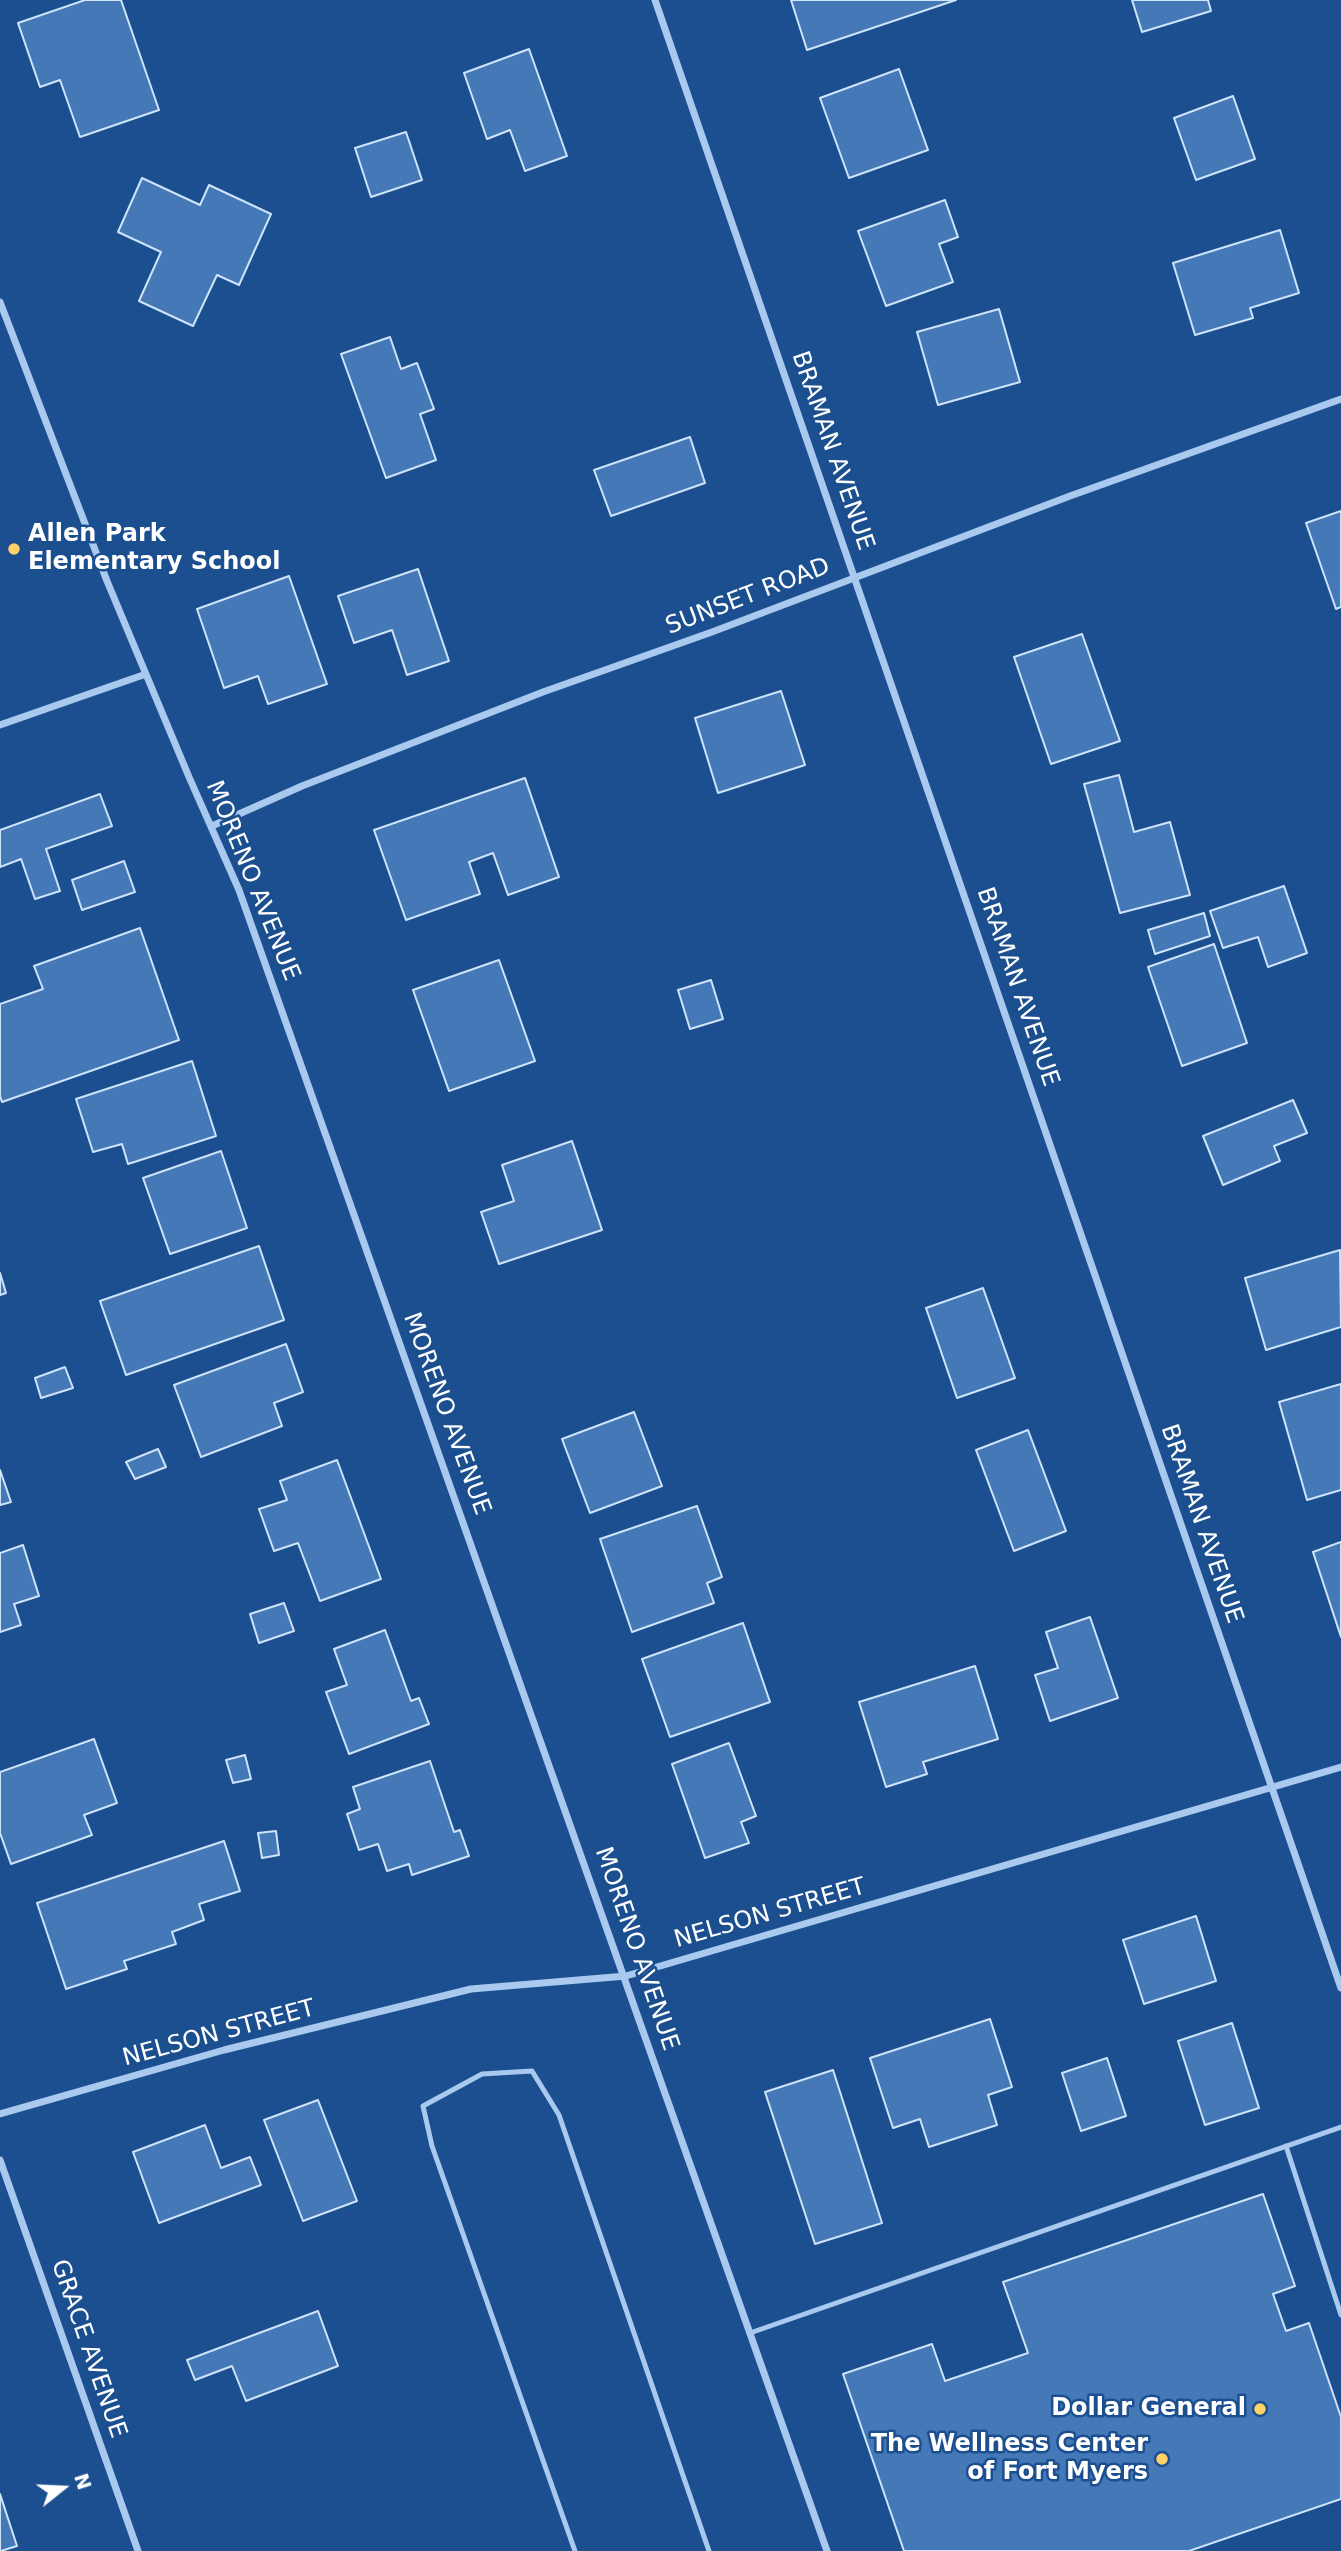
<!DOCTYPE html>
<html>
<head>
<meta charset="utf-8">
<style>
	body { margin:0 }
	#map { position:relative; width:1341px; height:2551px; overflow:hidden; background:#1b4f8f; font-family:"DejaVu Sans",sans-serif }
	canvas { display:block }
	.north { position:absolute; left:28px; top:2453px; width:70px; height:70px; -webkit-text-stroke:5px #1b4f8f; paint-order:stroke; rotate:72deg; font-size:19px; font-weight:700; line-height:28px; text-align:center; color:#fff }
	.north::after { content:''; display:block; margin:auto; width:24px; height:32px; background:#fff; clip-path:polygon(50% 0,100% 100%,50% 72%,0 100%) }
</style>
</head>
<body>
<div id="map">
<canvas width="1341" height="2551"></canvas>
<div class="north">N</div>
</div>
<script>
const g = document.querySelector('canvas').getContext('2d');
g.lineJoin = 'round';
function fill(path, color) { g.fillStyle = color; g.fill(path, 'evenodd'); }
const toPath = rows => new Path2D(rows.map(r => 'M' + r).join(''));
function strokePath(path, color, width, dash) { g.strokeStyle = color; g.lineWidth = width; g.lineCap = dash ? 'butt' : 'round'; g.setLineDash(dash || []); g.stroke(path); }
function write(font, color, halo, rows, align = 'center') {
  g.font = font + ' "DejaVu Sans",sans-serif'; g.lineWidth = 5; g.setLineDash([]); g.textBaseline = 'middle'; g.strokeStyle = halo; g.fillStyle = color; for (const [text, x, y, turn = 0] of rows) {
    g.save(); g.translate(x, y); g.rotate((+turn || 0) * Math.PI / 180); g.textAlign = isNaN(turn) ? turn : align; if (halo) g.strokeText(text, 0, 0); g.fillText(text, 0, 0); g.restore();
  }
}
const building = toPath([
	[85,0,121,0,159,110,80,137,60,80,40,87,18,23,85,0],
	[791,0,956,0,807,50,791,0],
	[1132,0,1208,0,1211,11,1142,32,1132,0],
	[529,49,567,156,525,171,510,130,487,139,464,73,529,49],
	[899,69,928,150,849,178,820,98,899,69],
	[1233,96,1255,159,1196,180,1174,118,1233,96],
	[406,132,422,180,371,197,355,148,406,132],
	[142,178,200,205,209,185,271,214,239,285,217,275,193,326,139,301,161,252,118,232,142,178],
	[945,200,958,237,939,244,953,282,886,306,858,231,945,200],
	[1280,230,1299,293,1250,308,1253,318,1195,335,1173,263,1280,230],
	[999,309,1020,382,938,405,917,332,999,309],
	[390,337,401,369,417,363,434,409,420,414,436,460,386,478,341,354,390,337],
	[690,437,705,483,611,516,594,470,690,437],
	[1341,511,1341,607,1336,609,1306,523,1341,511],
	[418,569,449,661,407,675,392,630,354,643,338,596,418,569],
	[289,576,327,684,268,704,258,676,224,688,197,609,289,576],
	[1082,634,1120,741,1051,764,1014,657,1082,634],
	[781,691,805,765,718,793,695,718,781,691],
	[1119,775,1134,832,1170,822,1190,895,1120,913,1084,784,1119,775],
	[525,778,559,877,508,895,493,853,469,862,480,894,406,920,374,830,525,778],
	[100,794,112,826,46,849,60,891,35,899,21,859,0,867,0,830,100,794],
	[124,861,135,892,82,910,72,880,124,861],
	[1284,886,1307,953,1268,967,1258,937,1223,948,1210,911,1284,886],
	[1204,913,1210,936,1155,954,1148,930,1204,913],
	[140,928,179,1040,2,1102,0,1096,0,1004,43,989,34,966,140,928],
	[1214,944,1247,1043,1182,1066,1148,967,1214,944],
	[499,960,535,1061,449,1091,413,990,499,960],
	[711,980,723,1019,690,1029,678,990,711,980],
	[192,1061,216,1136,128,1164,122,1144,93,1152,76,1099,192,1061],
	[1293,1100,1307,1133,1274,1146,1280,1161,1223,1185,1203,1136,1293,1100],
	[572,1141,602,1230,499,1264,481,1212,514,1201,502,1165,572,1141],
	[221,1151,247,1228,170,1254,143,1178,221,1151],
	[259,1246,284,1320,126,1375,100,1301,259,1246],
	[1340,1250,1341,1327,1266,1350,1245,1278,1340,1250],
	[0,1273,6,1293,0,1295,0,1273],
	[983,1288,1015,1378,957,1398,926,1308,983,1288],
	[286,1344,303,1392,274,1403,282,1426,201,1457,174,1385,286,1344],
	[65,1367,73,1388,41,1398,35,1378,65,1367],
	[1341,1384,1341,1490,1307,1500,1279,1402,1341,1384],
	[634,1412,662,1486,590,1513,562,1439,634,1412],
	[1028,1430,1066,1531,1014,1551,976,1450,1028,1430],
	[158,1449,166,1467,135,1479,126,1462,158,1449],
	[337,1460,381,1579,320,1601,298,1543,274,1551,259,1509,287,1500,280,1481,337,1460],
	[0,1470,11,1502,0,1505,0,1470],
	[697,1506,722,1577,707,1583,714,1603,632,1632,600,1539,697,1506],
	[1341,1542,1341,1637,1313,1552,1341,1542],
	[23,1545,39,1596,14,1604,21,1625,0,1632,0,1553,23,1545],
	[284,1603,294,1631,259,1643,250,1614,284,1603],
	[1090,1617,1118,1698,1050,1721,1035,1675,1058,1668,1046,1632,1090,1617],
	[743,1623,770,1702,670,1737,642,1659,743,1623],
	[385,1630,411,1701,419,1698,429,1724,349,1754,326,1692,347,1685,334,1649,385,1630],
	[975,1666,998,1739,923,1762,927,1774,886,1787,859,1702,975,1666],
	[94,1739,117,1803,84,1815,92,1835,11,1864,0,1833,0,1772,94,1739],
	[729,1743,756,1816,741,1822,749,1843,705,1858,672,1764,729,1743],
	[245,1755,251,1779,233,1783,226,1760,245,1755],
	[430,1761,454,1832,460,1830,469,1856,412,1875,409,1864,387,1871,378,1844,359,1850,347,1814,360,1809,353,1787,430,1761],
	[276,1831,279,1855,262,1858,258,1833,276,1831],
	[224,1841,240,1891,199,1904,204,1920,172,1932,176,1944,124,1961,127,1969,66,1989,37,1903,224,1841],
	[1196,1916,1216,1981,1144,2004,1123,1940,1196,1916],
	[990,2019,1012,2087,988,2095,997,2125,929,2147,920,2119,893,2128,870,2058,990,2019],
	[1232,2023,1259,2108,1205,2125,1178,2041,1232,2023],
	[1107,2058,1126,2116,1081,2131,1062,2073,1107,2058],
	[833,2070,882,2223,815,2244,765,2092,833,2070],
	[318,2100,357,2201,303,2221,264,2120,318,2100],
	[205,2125,221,2168,250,2157,261,2185,159,2223,133,2152,205,2125],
	[1263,2194,1295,2286,1273,2294,1286,2331,1309,2323,1341,2417,1341,2499,1189,2551,904,2551,843,2374,932,2344,945,2381,1028,2353,1003,2282,1263,2194],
	[318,2311,338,2366,246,2401,232,2366,195,2380,187,2360,318,2311],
	[0,2494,17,2546,1,2551,0,2551,0,2494]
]);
fill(building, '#4478b7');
strokePath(building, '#cfe3fa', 2);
strokePath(toPath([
	[1286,2146,1341,2315],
	[750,2333,1341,2127],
	[575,2551,432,2146,423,2106,482,2074,532,2071,559,2115,709,2551]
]), '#a9c9ee', 5);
strokePath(toPath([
	[655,0,1341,1988],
	[0,302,107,581,189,777,239,890,827,2551],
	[0,725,146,674],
	[212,826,302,786,543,692,712,632,1070,496,1341,399],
	[0,2114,224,2050,471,1989,626,1976,1341,1767],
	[0,2160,138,2551]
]), '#a9c9ee', 7);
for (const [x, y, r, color] of [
	[14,549,7,"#ffd166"],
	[1260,2409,7,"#ffd166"],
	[1162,2459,7,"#ffd166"]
]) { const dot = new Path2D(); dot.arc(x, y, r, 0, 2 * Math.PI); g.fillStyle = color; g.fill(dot); strokePath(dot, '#1b4f8f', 2.5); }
write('24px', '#fff', '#1b4f8f', [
	["BRAMAN AVENUE",832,451,71],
	["SUNSET ROAD",748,597,-21],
	["MORENO AVENUE",252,881,68],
	["BRAMAN AVENUE",1017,987,71],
	["MORENO AVENUE",446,1414,70],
	["BRAMAN AVENUE",1201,1524,71],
	["NELSON STREET",770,1914,-16],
	["MORENO AVENUE",636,1949,71],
	["NELSON STREET",219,2034,-15],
	["GRACE AVENUE",88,2349,71]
]);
write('bold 24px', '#fff', '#1b4f8f', [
	["Allen Park",28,535,"left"],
	["Elementary School",28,563,"left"],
	["Dollar General",1246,2409],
	["The Wellness Center",1148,2445],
	["of Fort Myers",1148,2473]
], 'right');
</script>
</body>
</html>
